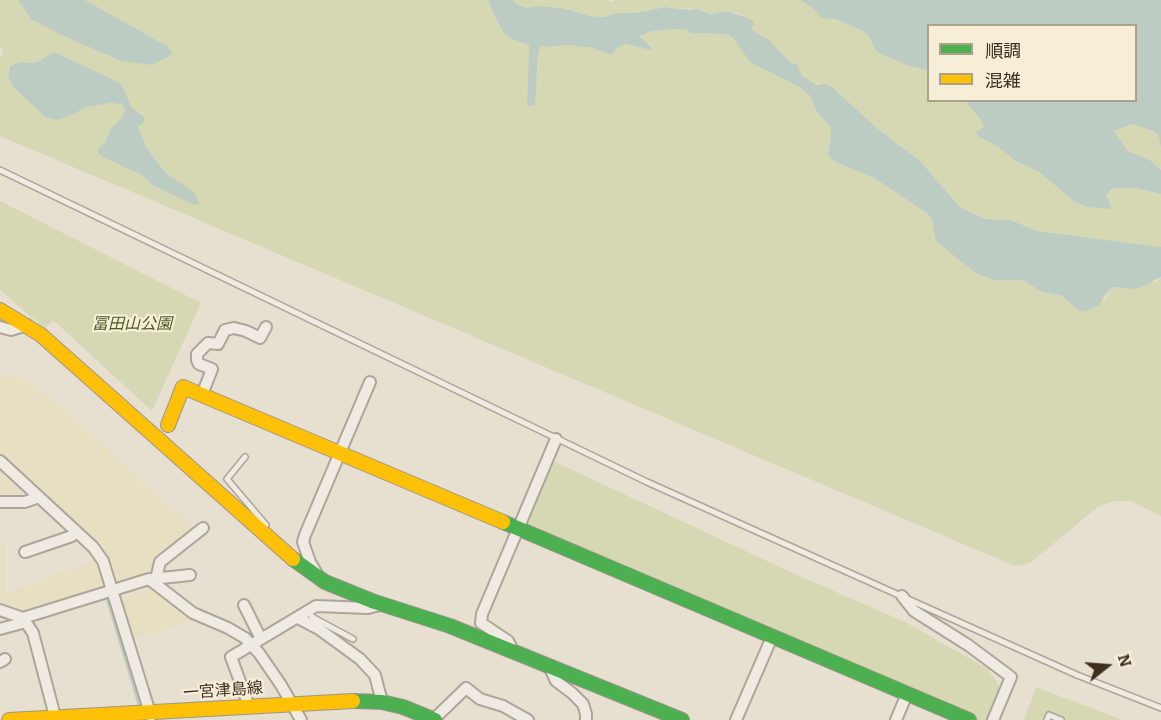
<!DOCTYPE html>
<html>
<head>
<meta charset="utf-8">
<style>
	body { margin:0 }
	#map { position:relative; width:1161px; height:720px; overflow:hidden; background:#e7e0d1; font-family:Bitter,"Noto Sans JP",serif }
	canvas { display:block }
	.legend { position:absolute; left:927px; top:24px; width:210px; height:78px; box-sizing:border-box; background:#f7eed8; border:2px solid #ada18e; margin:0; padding:8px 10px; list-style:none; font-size:18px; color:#3d2e20 }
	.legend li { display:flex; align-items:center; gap:12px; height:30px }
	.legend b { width:30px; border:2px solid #ada18e }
	.north { position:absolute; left:1077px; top:636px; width:60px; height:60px; -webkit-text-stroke:4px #f7eed8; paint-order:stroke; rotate:73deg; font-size:16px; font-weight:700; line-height:24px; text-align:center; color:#3d2e20 }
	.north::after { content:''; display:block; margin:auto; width:21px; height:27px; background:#3d2e20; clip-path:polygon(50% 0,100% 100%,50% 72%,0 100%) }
</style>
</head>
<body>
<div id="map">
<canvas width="1161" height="720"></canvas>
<ul class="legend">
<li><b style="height:8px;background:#4caf50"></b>順調</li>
<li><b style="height:8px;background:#ffc107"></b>混雑</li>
</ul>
<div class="north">N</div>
</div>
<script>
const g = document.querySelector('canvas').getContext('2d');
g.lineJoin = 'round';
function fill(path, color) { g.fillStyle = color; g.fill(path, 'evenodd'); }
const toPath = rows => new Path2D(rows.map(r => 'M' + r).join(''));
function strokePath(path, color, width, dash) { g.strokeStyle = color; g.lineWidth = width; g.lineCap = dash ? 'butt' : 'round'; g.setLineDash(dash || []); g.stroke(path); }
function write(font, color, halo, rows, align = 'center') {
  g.font = font + ' Bitter,"Noto Sans JP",serif'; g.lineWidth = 4.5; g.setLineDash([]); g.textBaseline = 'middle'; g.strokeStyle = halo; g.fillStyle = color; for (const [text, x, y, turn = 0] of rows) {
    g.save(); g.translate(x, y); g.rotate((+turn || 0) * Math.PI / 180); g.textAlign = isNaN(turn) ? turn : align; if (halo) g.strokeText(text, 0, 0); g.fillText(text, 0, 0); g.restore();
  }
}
fill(toPath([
	[0,374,4,376,19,375,62,408,195,529,155,559,151,577,116,587,103,548,0,453],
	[0,472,27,497,0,496],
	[0,544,5,544,5,606,0,606],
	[95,560,105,590,25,614,18,610,6,609,7,592],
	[150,589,195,620,133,639,119,598]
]), '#e6dfc2');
fill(toPath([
	[0,0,18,0,31,19,110,57,152,65,162,58,172,55,160,42,85,0,488,0,493,13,505,35,511,39,529,45,527,103,537,80,538,55,541,45,544,47,568,45,593,48,611,54,616,49,625,44,643,48,652,48,639,36,649,32,672,29,686,30,692,33,726,34,733,38,751,62,798,86,809,95,817,112,831,128,831,139,828,154,834,161,874,178,927,213,977,274,995,280,1023,280,1040,291,1062,296,1077,309,1105,299,1108,291,1113,287,1122,288,1157,281,1161,277,1161,516,1131,501,1115,501,1099,506,1030,563,1015,566,0,136,0,57,3,54,0,46],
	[52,53,56,53,98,74,131,108,143,114,138,126,146,147,194,205,154,186,139,173,112,162,101,146,105,142,112,128,123,117,125,110,123,105,112,103,87,107,65,118,45,117,13,87,8,76,10,66,20,62,32,63,40,61],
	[512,0,608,0,611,2,614,0,800,0,834,19,861,30,868,35,871,43,881,54,909,66,928,70,928,100,965,101,981,120,984,127,976,133,997,146,1014,160,1039,172,1076,203,1102,209,1107,200,1107,192,1115,188,1136,188,1161,194,1161,247,1037,231,1011,220,985,219,960,207,920,161,878,129,831,86,810,82,803,77,797,64,791,63,781,55,777,48,760,34,753,30,750,27,752,20,736,13,726,11,711,14,703,10,665,7,636,13,615,13,605,17,590,16,562,8,539,6,528,8,520,6],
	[1134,124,1158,134,1161,148,1161,170,1150,160,1128,151,1114,131],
	[0,201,201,303,152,411,53,320,45,329,0,290],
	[551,460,797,575,905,622,988,669,1002,691,990,720,976,720,522,528],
	[1036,687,1122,720,1024,720]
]), '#d6d7b3');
fill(toPath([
	[18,0,85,0,167,46,173,54,152,65,121,61,66,37,31,19],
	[488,0,512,0,520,6,528,8,539,6,562,8,590,16,604,17,615,13,636,13,665,7,691,10,697,9,711,14,726,11,745,17,752,20,754,24,751,27,753,30,769,40,791,63,797,64,803,77,818,85,825,84,831,86,878,129,920,161,960,207,985,219,1011,220,1037,231,1161,247,1161,277,1137,289,1113,287,1108,291,1099,305,1085,312,1077,309,1062,296,1040,291,1023,280,995,280,977,274,936,241,932,220,927,213,874,178,834,161,828,154,831,139,831,128,817,112,809,95,798,86,750,62,733,38,726,34,692,33,686,30,672,29,649,32,639,36,652,48,651,50,625,44,616,49,611,55,593,48,568,45,544,47,541,45,538,55,535,105,527,106,529,45,511,39,505,35,493,13],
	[800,0,1161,0,1161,148,1158,134,1152,131,1133,124,1114,131,1128,151,1150,160,1161,170,1161,194,1136,188,1115,188,1110,190,1106,195,1111,207,1108,209,1088,207,1076,203,1039,172,1014,160,997,146,978,136,976,132,984,127,981,120,965,101,1136,100,1136,26,928,26,928,70,909,66,881,54,874,48,868,35,861,30,835,19,822,18,814,9],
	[52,53,56,53,118,82,123,87,131,107,145,117,143,123,138,126,146,147,168,175,194,192,199,204,194,205,154,186,139,173,123,167,98,154,98,149,105,142,112,127,123,117,125,110,123,105,112,103,87,107,65,118,56,120,45,117,13,87,8,76,10,66,20,62,32,63,40,61]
]), '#bcccc2');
strokePath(toPath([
	[69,609,107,598,139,704]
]), '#bcccc2', 3);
const lane = toPath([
	[0,170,647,482,1077,675,1161,708],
	[245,457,227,479,266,525],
	[308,611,312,617,353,639],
	[1047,720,1049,715,1061,720]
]);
const street = toPath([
	[0,327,11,330,27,325],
	[202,395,212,369,199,364,197,360,197,354,208,343,218,344,225,330,234,328,246,331,260,338,266,327],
	[0,461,93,547,103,561,151,716],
	[0,502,25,502,39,497],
	[25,552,72,536,76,531],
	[316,572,310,562,303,542,305,535,370,382],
	[152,579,190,575],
	[156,579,160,562,203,528],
	[902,596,914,611,968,645,1011,677,993,720],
	[244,605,261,639],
	[0,610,23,618,33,633,56,720],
	[23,618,149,579,193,613,228,628,245,638,259,653,281,685,301,720],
	[298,618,319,629,360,659,375,675,382,702],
	[0,629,26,622],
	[512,649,508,641,481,623,482,614,556,439],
	[0,662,5,659],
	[549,666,556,681,572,693,583,704,586,714,586,720],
	[249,706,231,657,316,606,368,608,380,605],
	[433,720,466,688,480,699,503,706,528,720],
	[736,720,772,637],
	[896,720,907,694]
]);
const fast = toPath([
	[503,522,969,720],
	[293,559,325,582,372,601,450,626,682,720],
	[353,701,382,702,403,707,435,720]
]);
const slow = toPath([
	[0,310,41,335,293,559],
	[168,425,183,387,503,522],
	[9,720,353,701]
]);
strokePath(lane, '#ada599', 8);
strokePath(street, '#ada599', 14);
strokePath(fast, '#9c958a', 16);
strokePath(slow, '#9c958a', 16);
strokePath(lane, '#efebe3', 5);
strokePath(street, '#efebe3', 10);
strokePath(fast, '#4caf50', 14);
strokePath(slow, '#ffc107', 14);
write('italic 16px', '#4d5a26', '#f7eed8', [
	["冨田山公園",132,325]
]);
write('16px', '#3d2e20', '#f7eed8', [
	["一宮津島線",223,691,-4]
]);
</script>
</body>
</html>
